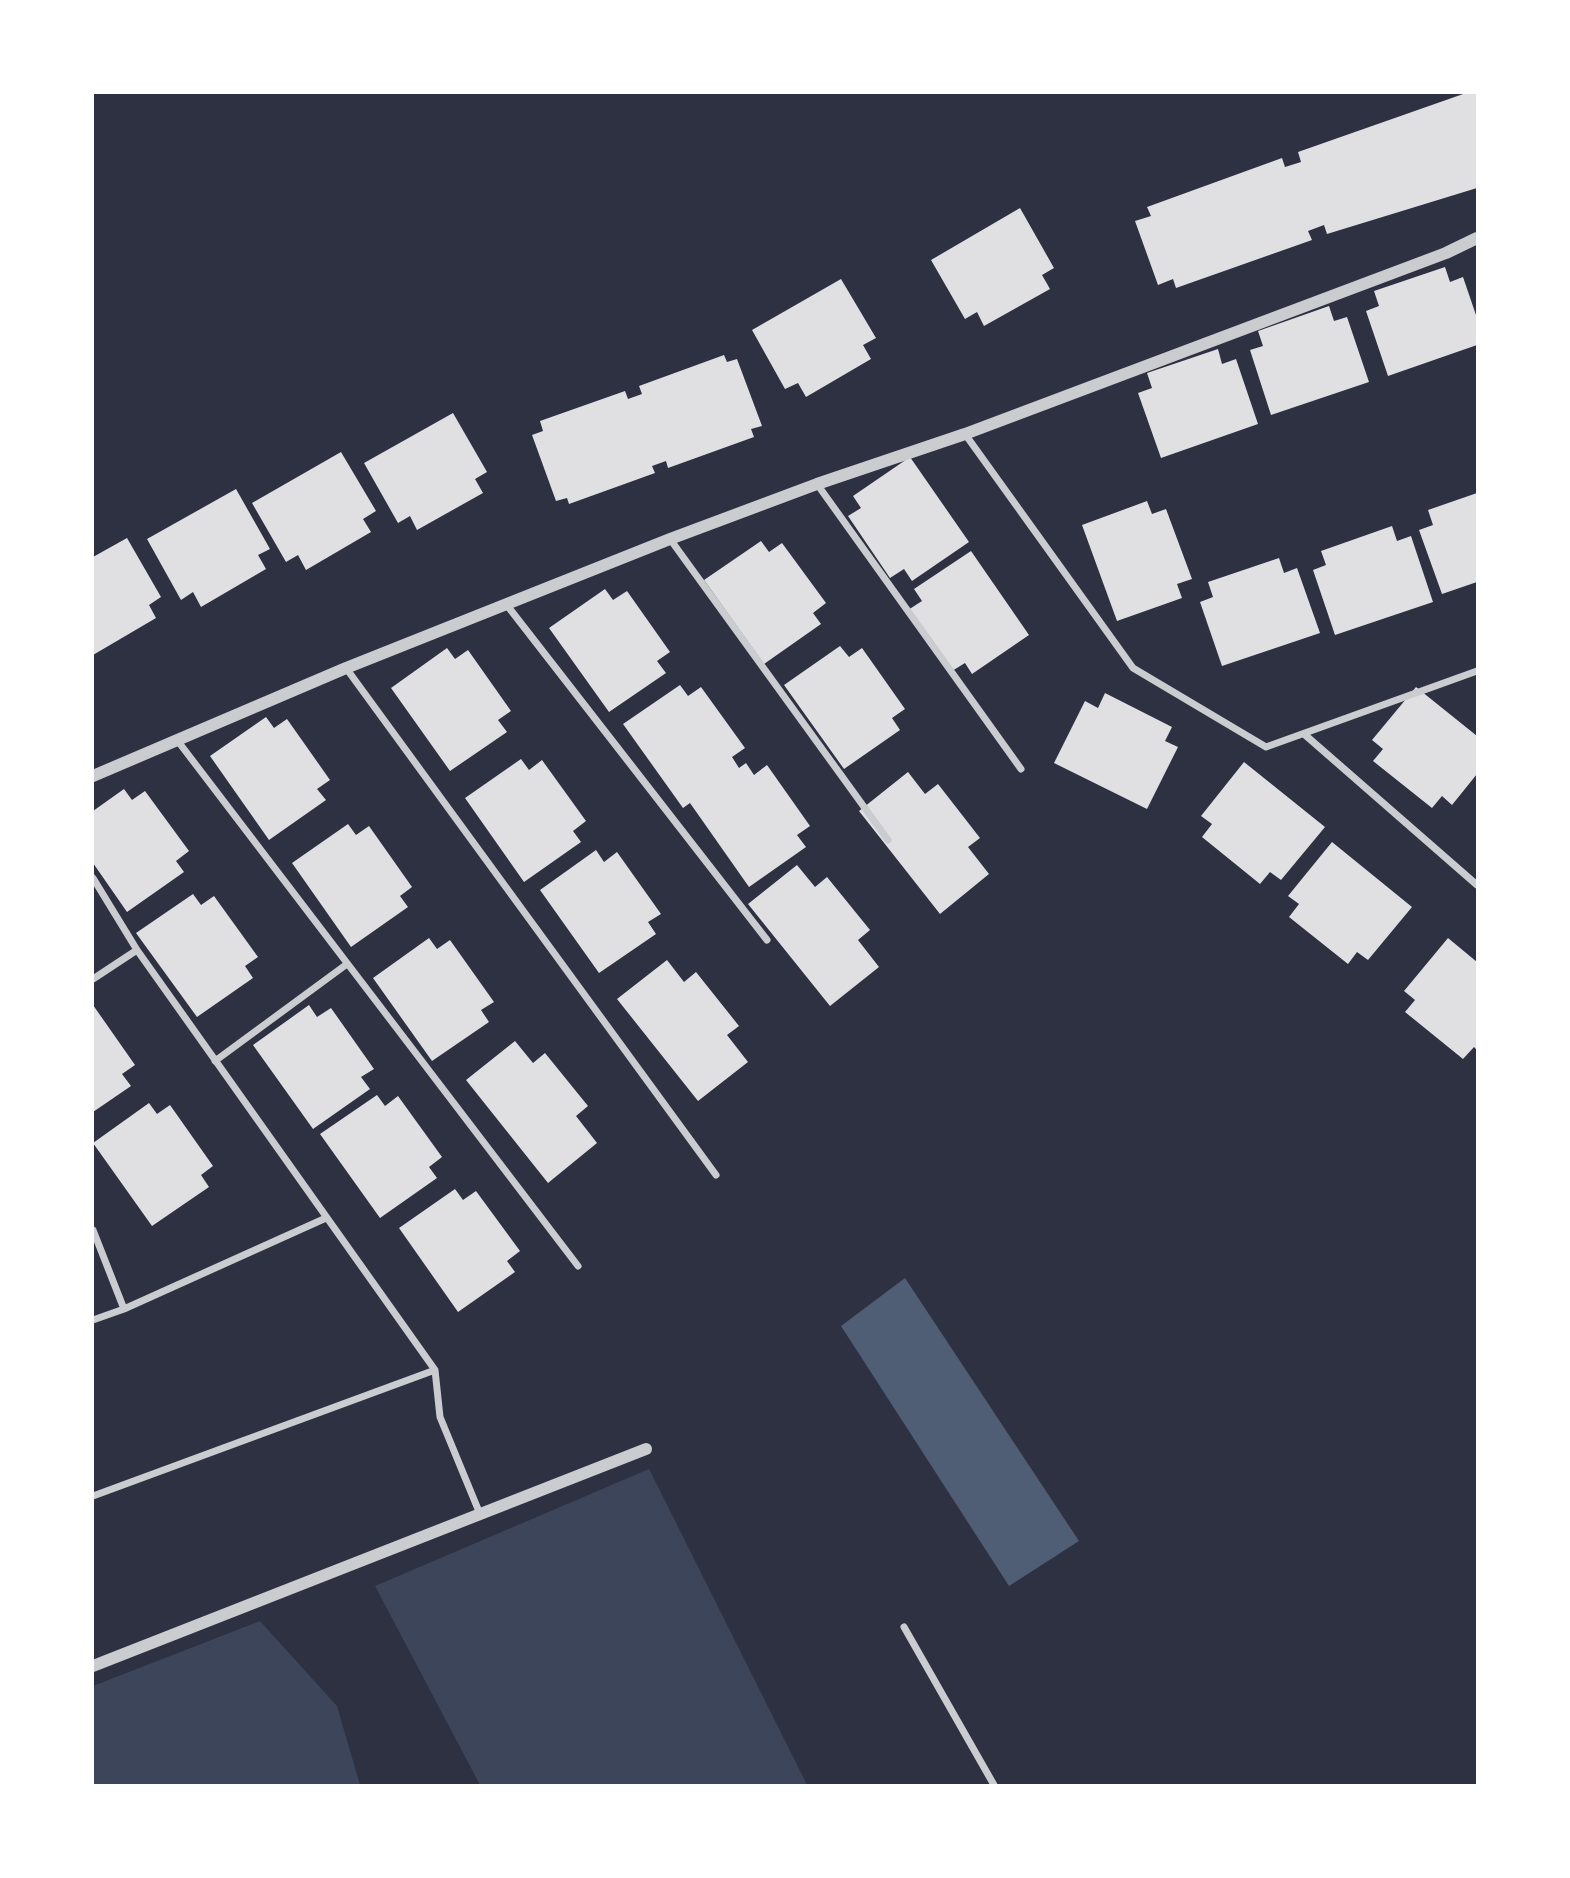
<!DOCTYPE html>
<html>
<head>
<meta charset="utf-8">
<style>
	body { margin:0 }
	#map { position:relative; width:1570px; height:1878px; overflow:hidden; background:#2d3142; font-family:Helvetica,sans-serif }
	canvas { display:block }
	.frame { position:absolute; inset:0; border:94px solid #fff; pointer-events:none }
</style>
</head>
<body>
<div id="map">
<canvas width="1570" height="1878"></canvas>
<div class="frame"></div>
</div>
<script>
const g = document.querySelector('canvas').getContext('2d');
g.lineJoin = 'round';
function fill(path, color) { g.fillStyle = color; g.fill(path, 'evenodd'); }
const toPath = rows => new Path2D(rows.map(r => 'M' + r).join(''));
function strokePath(path, color, width, dash) { g.strokeStyle = color; g.lineWidth = width; g.lineCap = dash ? 'butt' : 'round'; g.setLineDash(dash || []); g.stroke(path); }
fill(toPath([
	[649,1469,807,1785,480,1785,375,1586],
	[260,1621,337,1706,360,1785,93,1785,93,1686]
]), '#3c4559');
fill(toPath([
	[905,1278,1079,1541,1009,1586,841,1326]
]), '#4f5d75');
fill(toPath([
	[1466,93,1477,93,1477,188,1327,234,1324,225,1308,231,1312,240,1176,288,1173,279,1158,285,1135,221,1151,216,1147,207,1282,158,1285,167,1301,162,1298,152],
	[1020,208,1054,268,1042,275,1050,289,984,326,977,312,965,319,931,260],
	[1445,267,1450,282,1463,277,1477,318,1477,345,1388,376,1366,311,1379,306,1374,291],
	[841,279,876,338,863,345,871,359,806,397,798,383,785,389,752,330],
	[1329,306,1334,321,1347,317,1369,382,1271,415,1250,350,1263,346,1258,331],
	[1218,349,1222,364,1236,359,1258,424,1161,458,1138,393,1152,388,1147,373],
	[724,355,727,362,737,359,762,426,751,429,754,437,668,468,666,461,652,466,655,473,569,504,567,498,556,501,532,435,543,431,540,421,625,391,628,399,642,394,639,386],
	[453,413,487,472,475,479,483,493,417,530,410,516,398,523,364,463],
	[341,452,376,511,363,519,371,532,306,570,298,555,286,562,252,503],
	[910,457,969,542,912,581,904,569,890,578,848,516,861,508,853,496],
	[236,489,270,549,258,555,266,569,201,607,193,592,181,600,147,539],
	[1477,493,1477,582,1442,594,1419,530,1433,525,1428,510],
	[1147,501,1152,514,1166,509,1192,579,1177,584,1182,598,1117,621,1082,525],
	[1392,526,1397,541,1411,536,1433,602,1335,635,1313,570,1326,565,1321,551],
	[127,538,161,597,149,605,156,618,93,655,93,557],
	[761,541,769,552,782,543,826,603,813,613,821,624,764,664,704,580],
	[971,551,1029,635,972,674,965,663,952,671,908,610,922,601,914,589],
	[1279,558,1284,573,1297,568,1320,633,1222,666,1200,602,1213,597,1208,582],
	[605,589,613,600,627,591,670,652,657,661,666,673,609,712,549,628],
	[840,646,849,657,862,648,905,709,892,718,900,730,844,769,784,685],
	[447,648,455,659,468,650,511,711,498,720,507,732,450,771,391,688],
	[680,685,688,696,701,687,745,748,732,757,739,768,746,763,754,775,767,765,810,826,797,835,806,847,749,887,690,803,683,808,623,724],
	[1416,687,1477,736,1477,774,1452,805,1442,796,1432,808,1373,761,1383,749,1372,740],
	[1105,693,1172,727,1165,741,1178,747,1147,809,1054,763,1085,701,1098,708],
	[266,717,274,728,287,719,330,780,317,789,326,800,269,840,210,756],
	[521,759,529,770,542,760,586,821,573,831,581,842,524,882,465,798],
	[1244,762,1325,827,1281,880,1270,872,1260,884,1202,837,1212,824,1201,816],
	[908,772,925,794,938,784,980,838,968,847,989,874,940,914,859,811],
	[124,789,132,800,145,791,189,851,176,861,184,872,127,912,93,863,93,811],
	[348,824,356,835,369,826,412,887,400,896,408,907,351,947,292,863],
	[1332,842,1412,907,1368,960,1357,952,1348,964,1289,917,1299,904,1288,896],
	[596,850,604,862,617,852,661,914,648,922,656,934,599,973,540,890],
	[797,865,815,887,827,877,870,930,858,940,879,967,830,1006,748,904],
	[193,894,201,905,214,896,258,957,245,966,253,978,197,1017,136,933],
	[429,938,437,949,450,940,494,1002,481,1010,489,1022,432,1061,373,978],
	[1448,938,1477,962,1477,1050,1474,1047,1463,1059,1405,1012,1415,1000,1404,991],
	[667,960,684,982,696,972,739,1026,727,1035,748,1062,698,1101,617,999],
	[93,1005,135,1065,122,1074,131,1086,93,1112],
	[309,1005,317,1017,331,1008,374,1069,361,1077,370,1089,313,1129,253,1045],
	[515,1041,533,1063,545,1053,588,1106,576,1116,597,1143,548,1183,466,1080],
	[377,1095,385,1106,398,1096,442,1157,429,1167,437,1178,380,1218,320,1134],
	[149,1103,157,1114,170,1105,213,1166,201,1175,209,1187,152,1226,93,1143],
	[455,1189,463,1200,476,1191,520,1251,507,1261,515,1272,458,1312,399,1228]
]), '#e0e0e3');
strokePath(toPath([
	[965,434,1133,668,1266,747,1477,671],
	[817,484,1021,769],
	[670,539,888,840],
	[506,604,767,940],
	[346,668,716,1175],
	[1304,734,1477,885],
	[177,740,578,1266],
	[93,878,137,950,435,1370,440,1417,480,1514],
	[93,979,137,950],
	[215,1061,347,964],
	[93,1230,124,1309],
	[93,1320,124,1309,326,1218],
	[93,1496,435,1370],
	[904,1627,994,1785]
]), '#caccd0', 7);
strokePath(toPath([
	[93,776,346,668,670,539,817,484,965,434,1446,253,1477,238],
	[93,1666,646,1449]
]), '#caccd0', 12);
</script>
</body>
</html>
